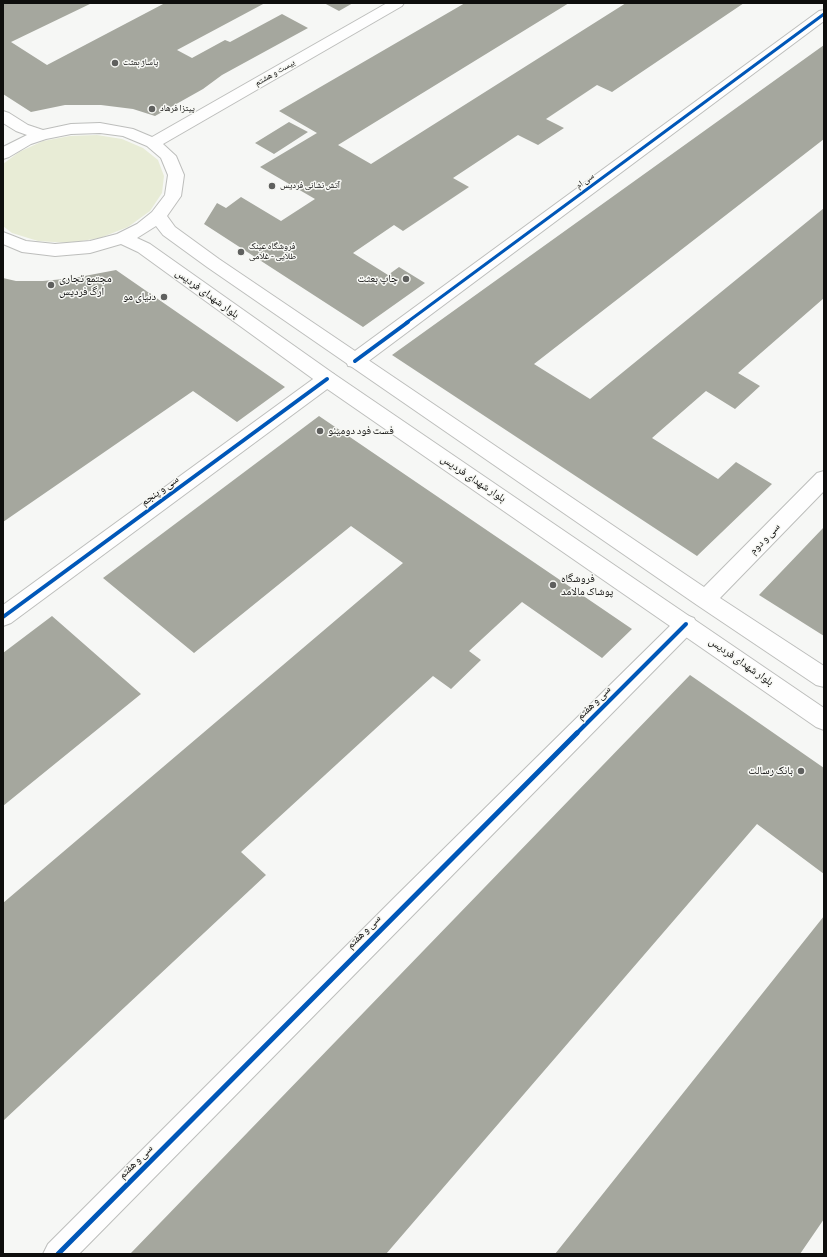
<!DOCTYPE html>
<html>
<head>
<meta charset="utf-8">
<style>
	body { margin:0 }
	#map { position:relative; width:827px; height:1257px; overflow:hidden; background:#f6f7f5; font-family:"Sofia Sans Condensed",sans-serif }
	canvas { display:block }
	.frame { position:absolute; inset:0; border:4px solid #0e0e0d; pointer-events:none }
</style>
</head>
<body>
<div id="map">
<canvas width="827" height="1257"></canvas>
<div class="frame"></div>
</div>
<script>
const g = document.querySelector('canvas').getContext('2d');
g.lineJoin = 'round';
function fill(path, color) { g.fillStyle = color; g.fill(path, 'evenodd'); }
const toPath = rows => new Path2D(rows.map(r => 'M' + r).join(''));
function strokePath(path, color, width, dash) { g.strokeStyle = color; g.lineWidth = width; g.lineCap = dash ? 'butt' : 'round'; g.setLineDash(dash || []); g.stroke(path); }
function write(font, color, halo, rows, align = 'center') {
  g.font = font + ' "Sofia Sans Condensed","Noto Naskh Arabic",sans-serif'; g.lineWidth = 3; g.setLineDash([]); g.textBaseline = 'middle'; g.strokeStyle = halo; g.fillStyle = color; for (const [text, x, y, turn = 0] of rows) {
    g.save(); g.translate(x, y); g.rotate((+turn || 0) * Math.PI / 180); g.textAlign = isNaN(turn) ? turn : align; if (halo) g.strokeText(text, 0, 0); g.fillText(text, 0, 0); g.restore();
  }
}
fill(toPath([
	[97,135,122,139,143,148,158,160,164,176,162,193,150,211,128,227,100,238,69,243,38,241,12,233,3,226,3,164,19,152,43,141,70,136]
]), '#e8ecd6');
fill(toPath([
	[3,3,92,3,11,42,47,65,165,3,265,3,177,50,192,58,225,40,230,42,282,14,308,28,222,75,203,89,155,116,133,109,101,105,65,105,31,112,3,94],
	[324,3,353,3,339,11],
	[465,3,569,3,338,145,371,164,626,3,744,3,612,92,597,85,546,119,564,128,538,145,518,135,453,178,469,187,403,231,394,225,353,253,388,275,399,267,425,283,363,327,204,224,217,203,226,208,241,197,281,221,315,199,260,167,317,133,279,111],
	[824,45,824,139,534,364,590,399,824,208,824,298,738,373,760,386,735,409,706,391,652,438,718,479,736,462,772,484,697,556,392,355],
	[289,122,308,132,274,154,255,143],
	[116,270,285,387,237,422,193,391,3,522,3,278,16,281,43,281,74,278],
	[319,416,632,629,602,658,522,602,469,651,481,660,451,689,433,676,241,852,266,875,3,1121,3,903,403,563,351,526,194,653,103,578],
	[824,527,824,636,759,595],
	[52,616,141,694,3,806,3,653],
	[690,675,824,768,824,874,757,824,386,1254,130,1254],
	[824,916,824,1219,800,1254,555,1254]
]), '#a5a79e');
const street = toPath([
	[824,10,824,21,362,366,355,367,348,366,346,361,348,356,819,11,824,10],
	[327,372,334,374,336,379,334,384,11,623,3,626,3,605,320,374,327,372],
	[686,615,694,618,697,624,694,630,79,1254,43,1254,48,1244,398,894,678,618,686,615]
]);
const secondary = toPath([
	[387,3,404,3,402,6,163,144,176,156,184,175,181,196,167,216,175,227,219,259,704,587,817,473,824,471,824,491,720,598,824,666,824,687,816,685,697,605,207,267,163,235,156,226,137,238,150,244,334,374,824,708,824,730,816,727,320,384,138,252,121,244,90,253,55,256,22,252,3,244,3,232,26,241,55,244,90,241,117,234,137,224,152,212,165,195,168,175,161,158,147,146,123,136,100,133,71,134,46,139,31,144,9,157,3,159,3,147,27,135,16,131,3,123,3,111,9,113,28,125,43,130,71,124,100,123,133,129,152,137,387,3]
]);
strokePath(street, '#bdbebc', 2);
strokePath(secondary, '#bdbebc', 2);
fill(street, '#fefefe');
fill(secondary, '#fefefe');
strokePath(toPath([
	[406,323,824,14]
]), '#0057b8', 3);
strokePath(toPath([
	[355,361,408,322],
	[3,617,327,379],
	[576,734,686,624]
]), '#0057b8', 4);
strokePath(toPath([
	[58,1254,577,733]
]), '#0057b8', 5);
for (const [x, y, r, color] of [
	[115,63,4,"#5f605e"],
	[152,109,4,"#5f605e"],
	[272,186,4,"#5f605e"],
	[241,252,4,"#5f605e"],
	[406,279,4,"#5f605e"],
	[51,285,4,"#5f605e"],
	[164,297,4,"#5f605e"],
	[320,431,4,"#5f605e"],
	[553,585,4,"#5f605e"],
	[801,771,4,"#5f605e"]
]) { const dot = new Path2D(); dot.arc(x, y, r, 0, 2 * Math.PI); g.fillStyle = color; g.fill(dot); strokePath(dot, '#f7f8f4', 1.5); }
write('9px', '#0e0e0d', '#f7f8f4', [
	["پاساژ بعثت",123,63],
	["پیتزا فرهاد",160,109],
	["آتش نشانی فردیس",280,186],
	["فروشگاه عینک",249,247],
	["طلایی - غلامی",249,257]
], 'left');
write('9px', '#0e0e0d', '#f7f8f4', [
	["بیست و هشتم",275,73,-30],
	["سی ام",585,181,-36]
]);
write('11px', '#0e0e0d', '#f7f8f4', [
	["مجتمع تجاری",59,279],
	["ارگ فردیس",59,292],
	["چاپ بعثت",398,279,"right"],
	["دنیای مو",156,297,"right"],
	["فست فود دومینو",328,431],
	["فروشگاه",561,579],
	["پوشاک مالامد",561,592],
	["بانک رسالت",793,771,"right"]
], 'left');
write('11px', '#0e0e0d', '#f7f8f4', [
	["بلوار شهدای فردیس",207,294,36],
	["بلوار شهدای فردیس",473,479,34],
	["سی و پنجم",160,491,-36],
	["سی و دوم",765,539,-46],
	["بلوار شهدای فردیس",741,662,35],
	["سی و هفتم",594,703,-45],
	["سی و هفتم",364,932,-45],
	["سی و هفتم",136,1162,-45]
]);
</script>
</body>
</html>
